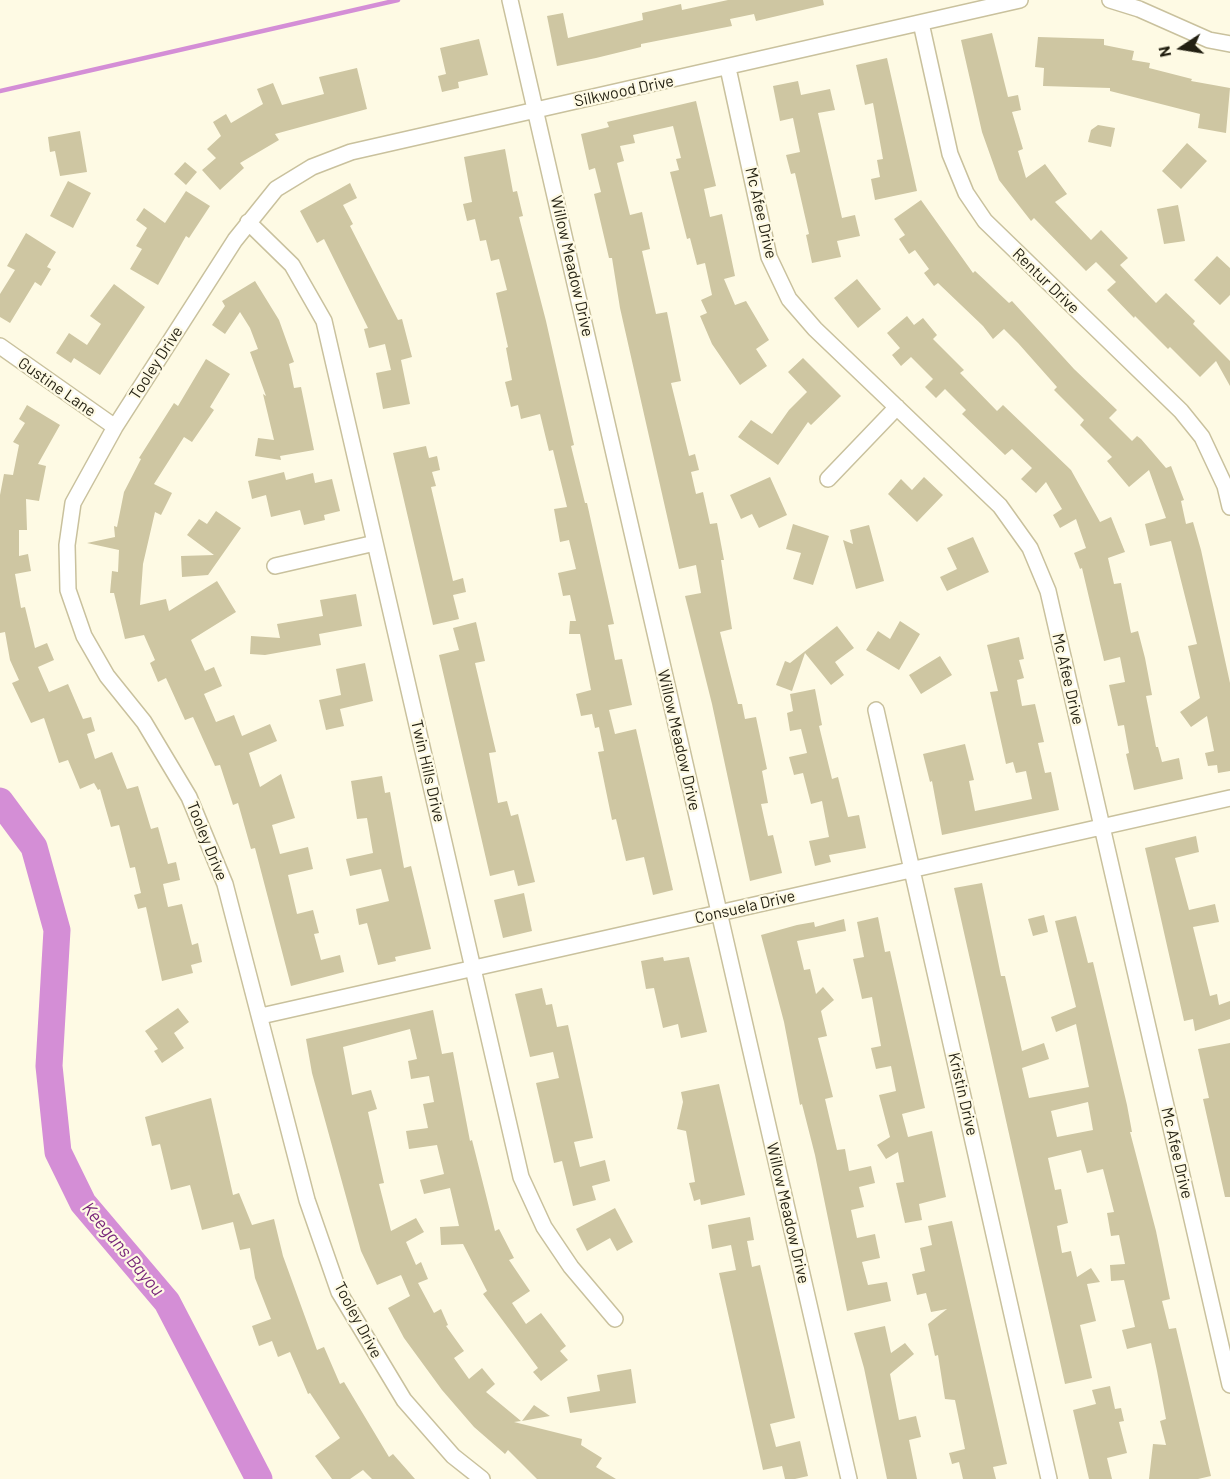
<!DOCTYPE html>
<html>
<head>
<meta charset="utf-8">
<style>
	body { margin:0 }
	#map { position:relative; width:1230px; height:1479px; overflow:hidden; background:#fefae4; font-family:Barlow,sans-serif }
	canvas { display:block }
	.north { position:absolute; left:1152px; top:18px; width:60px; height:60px; -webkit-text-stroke:4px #fefae4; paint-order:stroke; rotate:258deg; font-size:16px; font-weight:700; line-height:24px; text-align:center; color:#221f11 }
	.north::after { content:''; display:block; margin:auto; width:21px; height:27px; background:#221f11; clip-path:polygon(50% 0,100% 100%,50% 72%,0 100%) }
</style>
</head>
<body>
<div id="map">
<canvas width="1230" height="1479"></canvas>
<div class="north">N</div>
</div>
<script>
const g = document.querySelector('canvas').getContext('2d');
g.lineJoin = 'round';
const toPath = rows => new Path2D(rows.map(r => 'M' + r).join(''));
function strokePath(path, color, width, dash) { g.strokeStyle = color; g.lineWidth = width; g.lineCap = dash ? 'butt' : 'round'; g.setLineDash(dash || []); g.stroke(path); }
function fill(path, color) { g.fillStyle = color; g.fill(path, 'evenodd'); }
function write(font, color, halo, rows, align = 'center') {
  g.font = font + ' Barlow,sans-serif'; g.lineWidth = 4.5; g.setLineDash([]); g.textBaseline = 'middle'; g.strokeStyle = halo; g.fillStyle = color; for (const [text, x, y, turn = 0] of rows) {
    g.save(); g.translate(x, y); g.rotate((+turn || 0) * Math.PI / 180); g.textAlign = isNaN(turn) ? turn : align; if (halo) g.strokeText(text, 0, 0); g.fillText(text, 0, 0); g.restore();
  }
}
strokePath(toPath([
	[0,91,398,0]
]), '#d48ed6', 4.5);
strokePath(toPath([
	[0,801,34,847,57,930,49,1066,58,1152,83,1203,167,1302,259,1479]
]), '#d48ed6', 27);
fill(toPath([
	[728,0,823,0,824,5,756,21,754,14,730,19,732,26,641,44,641,47,596,58,557,66,547,16,563,13,568,38,643,20,642,13,681,4,682,10],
	[992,33,1008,97,1018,95,1021,110,1012,112,1023,149,1018,151,1026,178,1045,164,1067,194,1055,202,1091,240,1101,230,1128,258,1120,265,1156,303,1166,293,1195,321,1193,324,1230,361,1230,386,1216,361,1200,377,1170,347,1168,349,1135,316,1134,318,1107,290,1116,282,1096,262,1086,271,1034,218,1031,221,999,180,982,132,961,40],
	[1038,37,1104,39,1104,45,1134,51,1132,60,1150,63,1149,68,1192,79,1191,81,1230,88,1226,133,1198,128,1200,114,1110,91,1110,88,1043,86,1044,68,1035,67],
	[479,39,488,75,458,82,459,88,442,92,438,76,446,74,440,48],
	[887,58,917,191,875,200,871,179,880,177,877,160,883,159,873,103,865,105,856,65],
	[357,68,367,109,275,134,279,140,240,163,244,168,220,190,202,170,216,158,207,149,221,136,213,122,226,114,231,123,263,104,257,89,273,83,282,105,324,94,319,77],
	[798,81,801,95,830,89,835,110,818,113,842,218,855,215,860,236,837,241,841,257,812,263,806,235,809,234,795,173,791,174,786,155,800,152,793,118,780,121,773,86],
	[696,101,716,186,704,189,710,217,722,214,735,276,724,279,735,305,746,301,769,340,756,349,767,366,740,385,712,344,700,316,707,313,701,300,712,295,705,263,697,265,690,238,687,239,670,172,679,170,676,159,681,158,673,126,633,135,635,143,620,146,624,161,617,163,630,215,642,212,650,249,642,251,656,314,667,312,681,381,671,383,689,456,695,454,699,470,691,472,696,494,703,492,710,524,717,523,724,560,721,560,732,629,720,632,727,661,738,704,742,704,745,719,756,717,767,769,762,771,768,803,761,804,768,836,773,835,782,873,750,881,712,704,685,596,701,593,696,565,679,569,620,308,612,258,609,258,594,194,601,192,595,168,589,170,581,134,609,127,607,122],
	[1098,125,1115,128,1111,147,1088,142,1091,130],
	[80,131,87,172,60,176,55,151,50,152,48,137],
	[1187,143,1207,161,1181,189,1162,171],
	[505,149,513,192,517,191,523,216,519,217,546,321,574,445,571,446,585,503,587,503,614,624,608,625,615,660,622,659,632,705,609,710,615,734,636,729,673,890,653,895,644,857,626,861,616,819,612,820,598,752,604,751,599,727,595,728,592,714,581,716,576,694,591,690,580,634,569,634,570,621,576,621,570,595,563,596,558,573,576,569,569,540,560,542,554,509,567,507,553,450,549,451,540,414,521,419,518,405,511,407,505,382,512,380,506,348,508,347,496,293,507,290,499,259,491,261,486,240,480,241,475,219,467,221,463,204,472,202,464,157],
	[185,162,197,172,186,185,174,174],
	[68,181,91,193,73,228,50,216],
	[350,183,357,198,343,205,353,224,350,226,398,320,402,319,412,357,401,360,410,404,383,409,376,373,391,370,385,344,369,348,364,329,368,328,324,239,317,243,300,211],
	[186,191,210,206,189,238,186,236,158,285,130,269,142,249,136,246,147,228,136,220,144,208,165,223],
	[921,200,973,273,975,271,1009,303,1012,301,1074,369,1117,410,1109,418,1132,441,1137,436,1141,439,1166,468,1171,466,1184,500,1181,501,1186,524,1193,522,1201,550,1230,683,1230,771,1218,773,1217,765,1208,766,1205,753,1214,751,1207,716,1191,727,1180,712,1200,698,1188,646,1197,644,1171,541,1150,546,1145,524,1166,518,1149,470,1129,487,1107,461,1112,457,1080,425,1084,420,1054,390,1057,387,1018,343,1004,329,993,339,983,326,938,283,934,286,924,273,929,269,915,250,909,254,899,239,905,235,894,219],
	[1178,205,1185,241,1164,244,1157,209],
	[26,233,56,252,47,267,51,269,41,286,35,282,10,323,0,317,0,294,15,270,7,266],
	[1217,256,1230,268,1230,295,1220,305,1194,280],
	[857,279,881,309,858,328,834,298],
	[255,281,279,320,294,362,289,364,294,388,301,387,314,450,280,456,281,460,255,456,258,438,274,440,263,394,266,396,250,352,258,349,250,328,240,312,225,334,212,325,225,306,222,301],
	[114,284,145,307,100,375,74,358,71,363,56,353,69,333,87,345,101,324,90,316],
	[907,316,914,325,923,318,937,335,933,339,964,370,960,373,997,411,1003,405,1071,470,1100,522,1111,517,1125,552,1108,558,1114,584,1121,583,1131,633,1138,631,1145,658,1152,695,1146,696,1156,747,1158,747,1162,762,1179,758,1183,779,1134,790,1126,754,1129,753,1124,725,1118,726,1109,685,1125,682,1120,657,1104,661,1082,568,1080,569,1074,553,1086,548,1076,519,1060,528,1053,515,1062,509,1046,482,1036,493,1021,479,1032,468,1012,449,1005,455,962,414,966,410,945,389,936,398,925,387,933,379,911,357,901,366,892,355,900,348,887,333],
	[803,358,841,396,811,425,808,422,778,465,738,437,751,420,772,434,789,410,807,392,788,372],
	[206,359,230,374,210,407,214,410,192,442,184,437,154,484,172,493,161,515,155,512,143,564,140,605,166,599,169,611,217,581,236,612,191,640,205,671,214,667,222,686,204,694,216,722,234,715,242,736,270,724,277,741,249,753,260,787,281,774,295,818,272,825,280,854,308,847,313,869,288,875,297,914,313,910,319,933,314,934,321,960,340,955,344,972,291,986,255,848,251,849,238,803,233,805,220,765,215,766,193,717,185,720,166,678,158,682,150,663,155,660,144,635,125,639,114,593,110,593,112,571,118,572,119,550,87,543,115,537,114,526,117,527,124,492,141,459,139,458,174,403,178,406],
	[27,405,60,425,38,464,46,466,39,501,26,499,27,530,19,530,19,556,28,554,31,571,15,574,21,608,25,607,35,648,47,643,54,660,38,667,49,692,68,684,83,719,91,717,95,731,87,734,95,759,112,752,127,789,138,786,151,829,158,827,168,864,176,862,180,880,163,884,168,907,182,904,192,945,198,943,202,962,191,965,193,973,162,981,146,907,138,909,134,895,141,893,135,867,130,868,119,825,111,827,100,789,98,790,94,783,80,789,68,760,59,763,44,718,31,723,12,683,19,680,10,660,5,632,0,633,0,495,4,474,13,475,19,445,13,442,25,423,19,419],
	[426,446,429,458,437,456,440,470,432,472,436,486,431,487,453,581,463,578,466,592,453,595,459,619,433,625,393,453],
	[284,472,286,480,313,473,315,483,332,479,340,511,324,515,325,520,304,525,300,510,271,517,266,495,252,499,248,481],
	[770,477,787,515,759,528,752,514,741,519,730,495],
	[924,477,943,495,917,522,888,494,901,479,912,490],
	[216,511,241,528,208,575,182,577,181,556,214,555,187,535,199,519,207,524],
	[793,524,829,536,813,585,793,579,801,553,786,549],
	[869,525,884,581,856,589,843,540,853,544,850,530],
	[973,537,989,572,947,591,940,577,957,569,947,548],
	[356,594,362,626,319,634,321,645,265,655,250,654,251,636,280,638,277,624,323,616,320,600],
	[900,621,920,634,899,670,866,650,878,631,890,639],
	[476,622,485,661,475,663,496,752,489,753,498,803,507,801,511,816,518,814,535,882,518,886,514,870,490,876,439,655,459,650,453,628],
	[837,626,854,648,835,662,844,675,831,685,805,653,792,691,776,685,785,661,790,663],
	[1019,637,1024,659,1019,660,1024,678,1017,680,1022,706,1035,704,1044,742,1038,743,1045,773,1051,772,1059,810,942,835,932,781,930,782,923,754,965,744,974,780,969,781,975,811,1032,799,1026,771,1016,773,1013,762,1006,764,990,692,998,691,987,645],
	[940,656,952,675,921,694,909,675],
	[365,663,373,701,340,709,344,726,326,730,319,700,341,695,336,669],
	[815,689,822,725,819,726,832,779,838,777,848,817,859,815,866,848,829,855,831,862,815,866,809,841,829,837,822,801,811,804,803,773,794,775,789,757,807,753,801,729,790,731,787,713,793,711,790,694],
	[382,776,385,793,390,792,404,868,411,866,431,949,395,957,396,961,378,965,367,923,359,925,356,909,389,901,381,869,350,876,346,859,373,853,367,818,357,819,351,781],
	[1196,836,1199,852,1175,858,1189,910,1215,904,1219,922,1193,927,1210,996,1217,994,1219,1005,1230,1001,1230,1019,1195,1031,1193,1019,1184,1021,1145,848],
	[982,883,1001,976,1005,976,1022,1051,1044,1043,1049,1059,1022,1068,1029,1098,1089,1087,1076,1024,1056,1032,1051,1017,1076,1007,1055,921,1076,916,1088,963,1093,962,1127,1105,1132,1132,1130,1132,1156,1231,1170,1299,1162,1301,1169,1329,1176,1328,1211,1476,1198,1479,1149,1479,1153,1444,1166,1445,1160,1421,1166,1419,1157,1371,1151,1343,1127,1349,1122,1330,1135,1327,1124,1280,1111,1281,1110,1265,1125,1264,1119,1235,1111,1236,1107,1213,1114,1212,1103,1169,1087,1173,1081,1150,1048,1158,1055,1190,1061,1189,1068,1223,1057,1226,1062,1253,1071,1251,1077,1277,1091,1268,1100,1282,1087,1284,1096,1321,1080,1325,1092,1378,1065,1384,954,888],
	[1088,1102,1093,1130,1057,1137,1051,1111],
	[524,893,532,931,503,938,494,900],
	[1044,915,1048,932,1033,936,1028,919],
	[878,917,885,952,890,951,925,1108,902,1114,908,1137,932,1131,946,1197,919,1204,922,1220,905,1223,896,1183,904,1182,898,1152,886,1159,877,1145,890,1137,879,1095,896,1091,891,1066,876,1069,871,1048,881,1046,872,997,862,999,853,959,864,957,857,922],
	[844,919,846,931,797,941,804,970,810,969,816,994,823,987,834,1000,821,1011,827,1036,818,1038,833,1097,825,1099,837,1150,845,1149,849,1171,871,1166,875,1183,859,1187,864,1207,851,1210,857,1238,875,1234,880,1258,862,1262,868,1285,887,1282,891,1301,847,1311,815,1155,802,1104,800,1105,784,1022,761,935,797,925,814,922,815,927],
	[663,957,664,961,689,957,707,1032,681,1038,678,1024,663,1028,654,988,646,989,641,961],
	[542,988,546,1005,552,1004,557,1027,568,1025,593,1138,574,1142,580,1167,605,1160,610,1181,592,1186,596,1200,573,1206,562,1161,554,1163,536,1083,559,1078,553,1052,530,1057,515,994],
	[178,1008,189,1022,174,1033,184,1048,162,1063,154,1051,158,1049,145,1031],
	[433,1010,442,1054,453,1052,470,1141,472,1140,495,1231,499,1229,514,1258,509,1260,530,1291,512,1303,526,1324,541,1313,566,1346,560,1351,568,1360,541,1381,533,1372,538,1368,483,1294,487,1291,463,1244,441,1245,440,1227,459,1226,450,1188,424,1194,420,1180,444,1174,437,1145,409,1149,406,1131,428,1128,423,1104,434,1102,429,1076,411,1079,408,1061,417,1059,410,1029,343,1047,352,1095,371,1090,377,1109,368,1112,384,1183,379,1184,391,1231,416,1218,424,1232,406,1242,416,1265,421,1262,428,1279,418,1283,434,1313,441,1309,448,1325,446,1326,464,1351,454,1358,469,1379,482,1368,495,1384,486,1392,521,1421,514,1422,582,1439,581,1445,602,1458,596,1467,616,1479,537,1479,508,1450,505,1454,474,1427,442,1390,404,1338,388,1308,410,1296,401,1275,377,1285,361,1251,312,1073,306,1039],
	[1230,1043,1230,1197,1225,1197,1203,1099,1209,1098,1198,1049],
	[719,1084,745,1195,701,1205,700,1199,694,1201,689,1183,695,1182,686,1131,677,1129,683,1102,681,1092],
	[211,1098,233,1195,239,1193,252,1225,274,1219,283,1256,317,1350,324,1347,340,1384,344,1382,389,1457,393,1454,415,1479,372,1479,363,1470,350,1479,332,1479,315,1456,340,1438,310,1393,308,1394,290,1352,278,1357,272,1341,259,1346,252,1326,271,1319,255,1278,250,1248,240,1250,233,1222,202,1230,190,1185,171,1190,160,1144,152,1146,145,1117],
	[615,1208,633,1242,617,1251,610,1238,587,1251,576,1229],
	[750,1217,754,1240,747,1241,752,1267,760,1265,795,1418,770,1424,776,1447,800,1441,808,1476,795,1479,785,1479,782,1466,763,1470,719,1273,736,1270,731,1245,712,1249,708,1225],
	[952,1221,1007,1464,993,1467,996,1479,963,1479,959,1462,952,1464,949,1453,965,1449,955,1400,945,1399,938,1355,935,1356,928,1324,947,1309,931,1312,926,1293,917,1295,912,1274,925,1271,920,1248,932,1245,928,1226],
	[885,1326,891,1353,905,1343,914,1354,890,1374,899,1420,916,1416,921,1437,909,1440,917,1479,887,1479,864,1368,854,1333],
	[631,1369,636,1403,570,1413,567,1397,600,1391,597,1375],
	[1110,1386,1115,1409,1121,1408,1124,1421,1119,1422,1127,1453,1107,1458,1112,1479,1089,1479,1073,1410,1096,1404,1092,1390],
	[534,1405,550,1416,522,1421]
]), '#cec6a2');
const minor = toPath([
	[510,0,849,1479],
	[1110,0,1139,9,1209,40,1230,44],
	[921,23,950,154,966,193,985,221,1181,411,1202,437,1225,486,1230,507],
	[728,68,769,257,789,299,815,329,1000,506,1030,548,1048,591,1230,1385],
	[248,222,292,265,324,321,521,1177,544,1227,571,1267,615,1319],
	[0,346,115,427],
	[828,479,897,407],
	[275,566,375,543],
	[876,710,1049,1479],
	[261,1016,1230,798],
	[482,1479,453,1456,404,1400,339,1292,307,1200,225,884,189,797,144,722,107,676,84,636,68,590,67,545,73,503,115,427,235,240,276,189,312,167,351,152,1020,0]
]);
strokePath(minor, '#c9c19d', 18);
strokePath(minor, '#fff', 15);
write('16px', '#221f11', '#fefae4', [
	["Silkwood Drive",624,91,-12],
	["Mc Afee Drive",761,213,77],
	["Willow Meadow Drive",572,266,77],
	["Rentur Drive",1046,281,44],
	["Tooley Drive",156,363,-57],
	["Gustine Lane",57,387,35],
	["Mc Afee Drive",1068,679,77],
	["Willow Meadow Drive",679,740,77],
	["Twin Hills Drive",428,771,77],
	["Tooley Drive",207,841,68],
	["Consuela Drive",745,907,-13],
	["Kristin Drive",963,1094,77],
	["Mc Afee Drive",1177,1153,77],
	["Willow Meadow Drive",788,1213,77],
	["Tooley Drive",358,1320,62]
]);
write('italic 18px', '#77247a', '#fefae4', [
	["Keegans Bayou",123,1249,50]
]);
</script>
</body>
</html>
